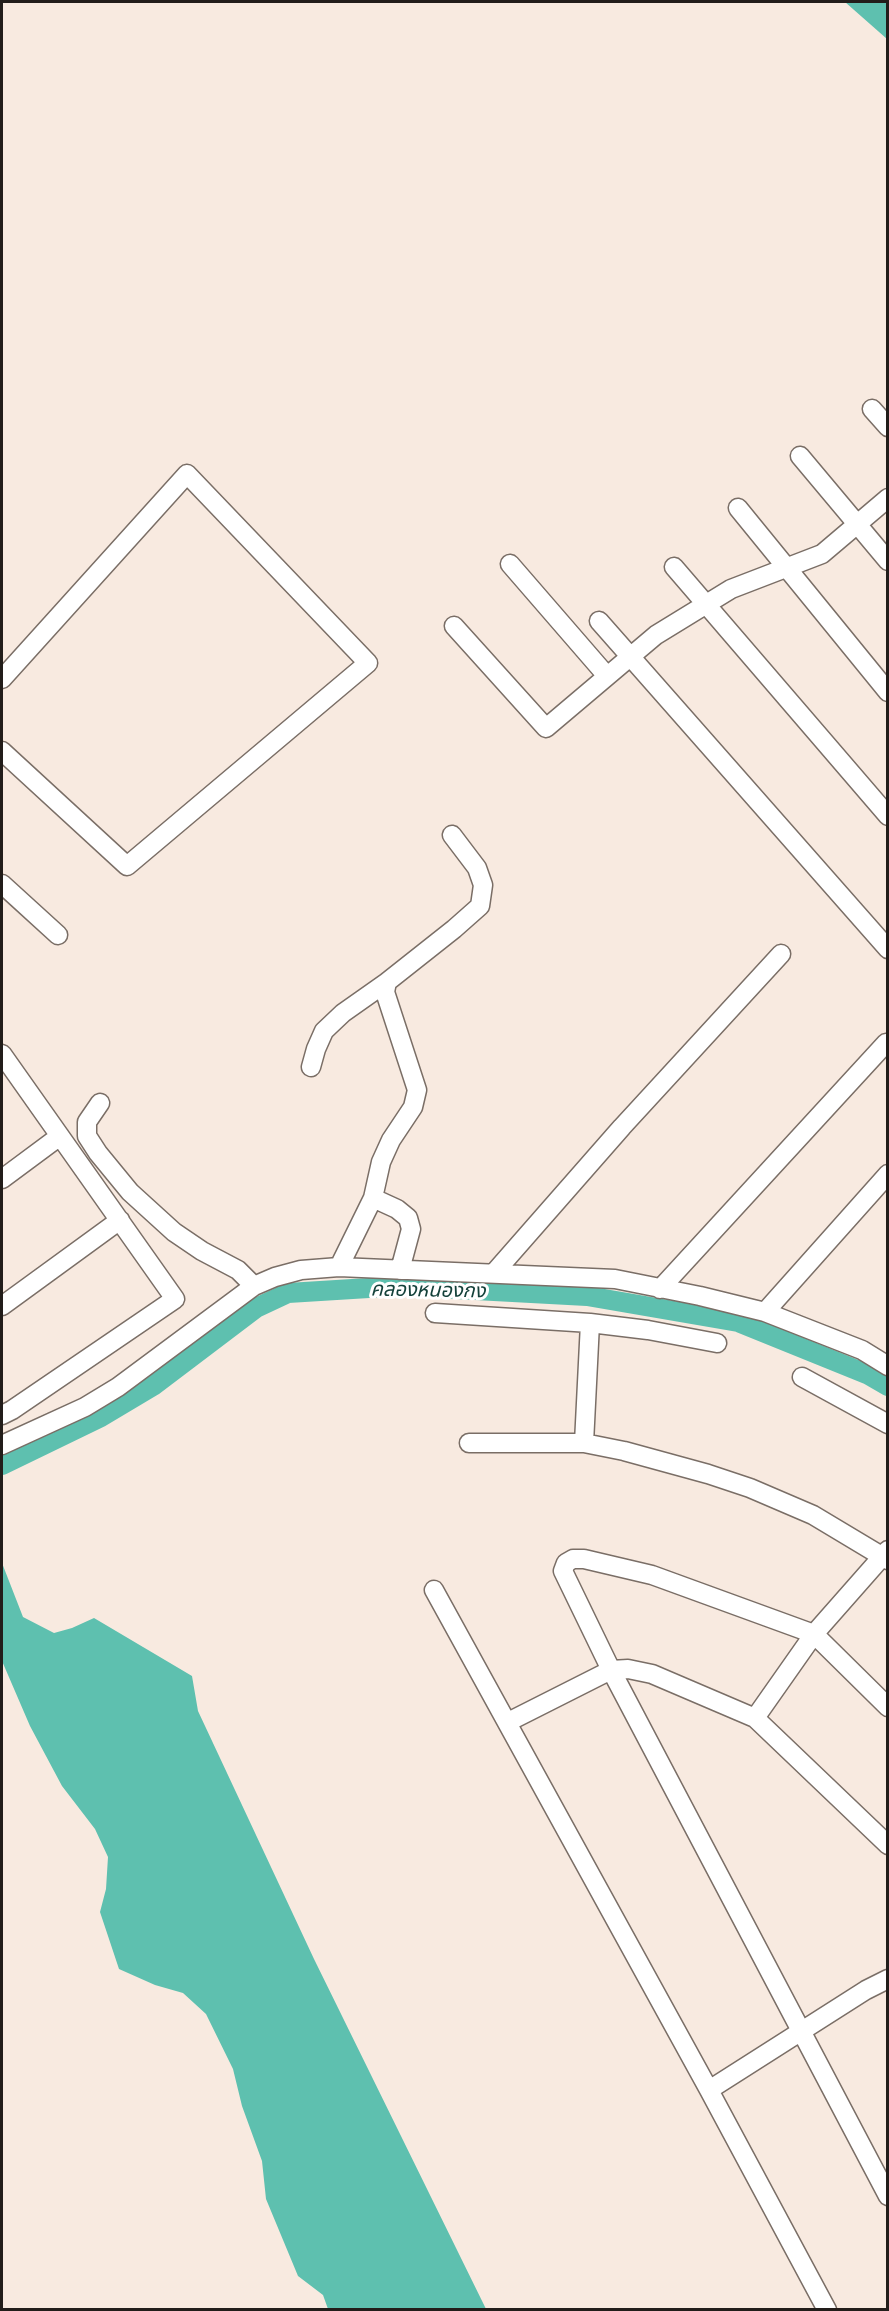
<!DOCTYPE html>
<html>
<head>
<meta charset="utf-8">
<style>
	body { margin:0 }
	#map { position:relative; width:889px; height:2311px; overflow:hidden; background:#f8eae0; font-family:Lato,sans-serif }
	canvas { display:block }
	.frame { position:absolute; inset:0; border:3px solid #221d1a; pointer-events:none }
</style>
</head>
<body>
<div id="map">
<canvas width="889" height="2311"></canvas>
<div class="frame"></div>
</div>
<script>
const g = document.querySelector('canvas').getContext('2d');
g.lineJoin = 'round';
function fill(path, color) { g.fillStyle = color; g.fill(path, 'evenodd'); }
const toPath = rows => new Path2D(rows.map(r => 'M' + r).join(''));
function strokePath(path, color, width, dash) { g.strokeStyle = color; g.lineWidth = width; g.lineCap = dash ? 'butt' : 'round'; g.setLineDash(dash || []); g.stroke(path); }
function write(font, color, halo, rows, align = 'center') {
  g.font = font + ' Lato,"Noto Sans Thai",sans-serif'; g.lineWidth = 6; g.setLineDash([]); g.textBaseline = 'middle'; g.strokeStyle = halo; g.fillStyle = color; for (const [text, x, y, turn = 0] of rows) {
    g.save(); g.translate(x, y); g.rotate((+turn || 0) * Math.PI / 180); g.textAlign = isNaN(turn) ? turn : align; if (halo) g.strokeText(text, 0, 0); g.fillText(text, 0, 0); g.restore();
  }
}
fill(toPath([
	[845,2,887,2,887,39],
	[2,1563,23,1617,54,1633,72,1628,94,1618,192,1676,198,1711,314,1959,486,2309,328,2309,323,2295,298,2276,266,2199,262,2161,242,2106,233,2069,206,2014,183,1993,155,1985,119,1969,100,1912,106,1889,108,1857,95,1829,62,1786,30,1726,2,1661]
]), '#5ec0af');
strokePath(toPath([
	[2,1465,101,1417,153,1386,256,1308,288,1293,401,1286,587,1296,738,1322,869,1375,888,1386]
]), '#5ec0af', 20);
const minor = toPath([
	[872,409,888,427],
	[800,456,888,561],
	[738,508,888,692],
	[510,564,607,676],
	[674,567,888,816],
	[599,621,888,949],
	[454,626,546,728,656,635,731,589,822,554,888,498],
	[2,679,187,474,368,663,127,866,2,751],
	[2,884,58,935],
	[2,1054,175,1299,12,1410,2,1415],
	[311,1067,316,1049,324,1031,343,1013,387,982],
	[100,1103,87,1122,87,1136,98,1153,130,1192,174,1232,202,1251,238,1270,254,1286],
	[2,1179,60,1136],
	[373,1198,397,1209,408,1218,411,1229,400,1270],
	[339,1267,373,1198,381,1162,391,1140,413,1107,417,1090,385,992,387,982,454,929,480,906,483,885,477,868,452,835],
	[494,1273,622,1127,781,954],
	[660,1289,886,1043],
	[2,1306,120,1220],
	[765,1312,888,1174],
	[435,1313,590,1323,648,1330,717,1343],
	[802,1377,888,1424],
	[469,1443,584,1443,624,1451,708,1474,750,1488,813,1515,888,1560],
	[584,1443,590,1323],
	[2,1445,85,1407,118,1387,254,1286,275,1277,301,1270,339,1267,615,1279,700,1296,765,1312,862,1350,888,1366],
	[434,1590,709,2090,827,2310],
	[888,1707,814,1634,652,1575,584,1559,573,1559,566,1563,563,1571,611,1670,888,2196],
	[755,1718,814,1634,888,1550],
	[508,1722,611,1670,628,1669,652,1674,755,1718,888,1845],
	[709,2090,866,1990,888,1979]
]);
strokePath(minor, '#7a6e66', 21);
strokePath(minor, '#fff', 18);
write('italic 20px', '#14413a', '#fff', [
	["คลองหนองกง",428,1290,1]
]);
</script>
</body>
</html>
